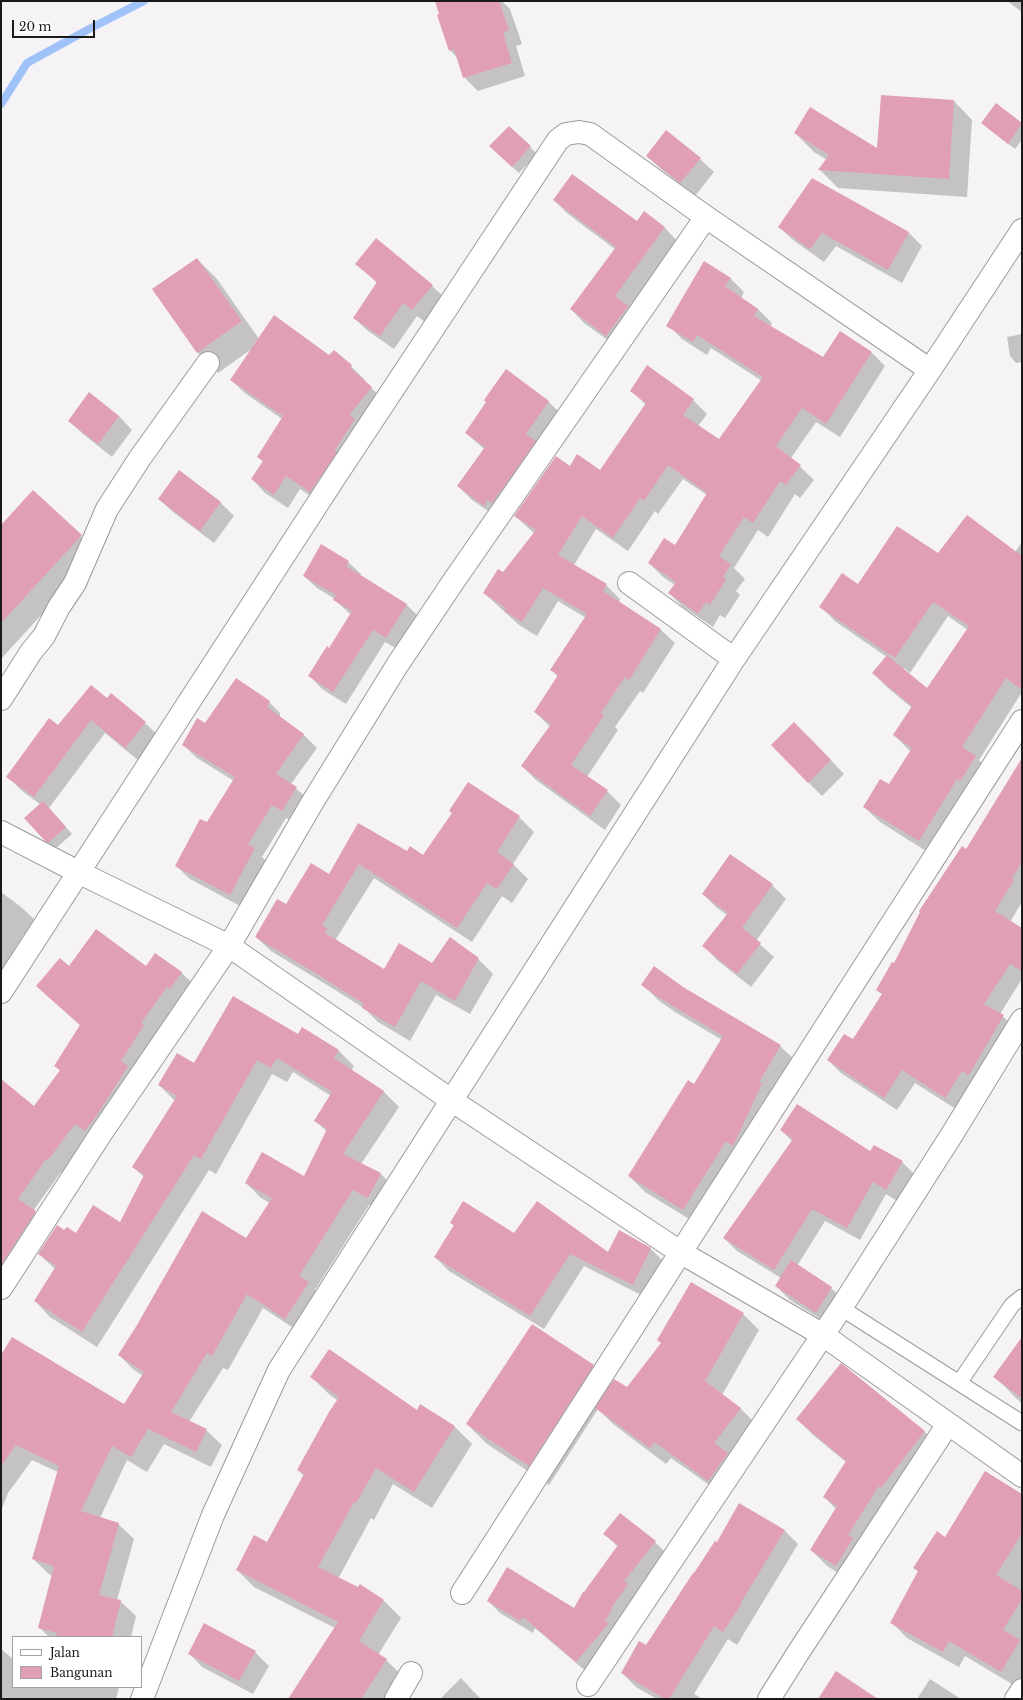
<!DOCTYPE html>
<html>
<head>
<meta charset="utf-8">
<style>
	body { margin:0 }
	#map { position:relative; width:1023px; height:1700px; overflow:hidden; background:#f6f3f6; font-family:"Libre Baskerville",serif }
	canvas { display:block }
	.frame { position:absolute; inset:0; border:2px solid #1b1a1b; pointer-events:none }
	.legend { position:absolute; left:12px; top:1636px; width:130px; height:52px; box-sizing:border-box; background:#fff; border:1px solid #a4a3a4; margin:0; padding:5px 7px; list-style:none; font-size:12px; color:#1b1a1b }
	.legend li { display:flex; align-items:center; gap:8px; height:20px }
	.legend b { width:20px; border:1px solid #a4a3a4 }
	.scale { position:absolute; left:12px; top:20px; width:83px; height:18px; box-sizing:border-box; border:2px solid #1b1a1b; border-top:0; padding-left:5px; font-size:12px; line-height:14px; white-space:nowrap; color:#1b1a1b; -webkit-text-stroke:3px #fff; paint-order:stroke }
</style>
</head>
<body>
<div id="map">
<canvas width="1023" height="1700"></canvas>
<div class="frame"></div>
<ul class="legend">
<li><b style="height:5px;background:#fff"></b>Jalan</li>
<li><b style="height:11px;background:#e09eb7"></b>Bangunan</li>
</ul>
<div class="scale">20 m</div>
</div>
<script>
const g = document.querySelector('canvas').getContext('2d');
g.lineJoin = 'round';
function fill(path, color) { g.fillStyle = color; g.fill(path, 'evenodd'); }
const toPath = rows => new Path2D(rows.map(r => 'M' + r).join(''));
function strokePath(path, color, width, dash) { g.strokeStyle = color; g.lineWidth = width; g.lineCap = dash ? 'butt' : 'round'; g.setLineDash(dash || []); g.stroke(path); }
fill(toPath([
	[436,1,502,1,510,9,522,44,516,46,525,76,478,91,464,77,458,59,450,50],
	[1007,1,1022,1,1022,12],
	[954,101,972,120,967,197,838,188,820,170,827,160,814,152,795,133,878,150],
	[996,104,1022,124,1022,140,1015,149,989,129],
	[530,147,537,154,519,173,497,153],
	[647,156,700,159,714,172,695,196,661,169],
	[813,180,909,233,922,246,902,283,836,246,824,262,793,240,779,227],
	[554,200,637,222,644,213,665,228,678,242,620,349,584,323,571,309,616,250,568,214],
	[197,259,217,279,259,339,329,357,351,366,365,380,364,381,385,401,324,505,300,489,288,508,265,493,252,479,263,462,259,457,282,419,245,393,231,380,253,348,218,373,198,353,154,289],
	[357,264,432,286,446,299,426,323,417,316,394,349,368,331,354,318,377,283],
	[730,278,744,292,741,298,758,309,772,323,770,327,824,359,871,352,885,366,840,437,816,422,791,458,814,480,800,498,795,494,768,537,758,530,734,568,745,579,736,591,740,595,725,618,720,615,713,627,683,607,669,593,675,585,663,577,649,563,675,547,707,495,683,479,658,514,655,511,628,551,596,529,574,565,606,585,620,599,619,602,661,630,675,643,643,693,640,691,615,727,618,730,587,777,607,791,621,805,605,830,536,780,522,766,550,727,535,712,558,677,551,669,586,618,558,601,537,636,519,625,484,593,503,574,535,534,515,516,570,467,601,471,646,405,631,390,693,400,707,414,698,426,720,441,762,381,711,348,707,355,682,339,668,325],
	[1022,334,1022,362,1016,363,1010,356,1007,337],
	[506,371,549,402,562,415,498,518,472,500,458,486,484,449,466,433,487,403],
	[89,393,119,416,132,430,112,457,83,434,69,421],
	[180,471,221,503,234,516,214,543,173,512,159,499],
	[33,491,98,553,1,659,1,526],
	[1022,542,1022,692,979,760,991,772,934,856,880,822,864,807,889,785,911,752,894,735,912,708,888,688,873,673,887,657,836,622,820,606,859,586,939,555,1015,552],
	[948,616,968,630,927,690,903,669,904,668,910,673],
	[348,562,361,574,360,576,406,604,419,617,399,650,385,642,346,704,322,689,310,676,330,649,351,615,335,600,335,599,317,588,304,576],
	[107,699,145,723,159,736,139,761,105,733,49,808,72,834,55,849,45,840,41,805,21,790,7,776,58,726],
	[266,699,280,713,280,718,303,734,317,748,291,784,310,801,296,824,286,818,262,857,268,863,244,908,190,879,176,866,207,824,234,781,197,758,183,745,205,724],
	[808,736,844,774,822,796,808,782],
	[1022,762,1022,902,1010,922,1022,929,1022,979,1000,1014,1017,1029,959,1111,915,1083,897,1110,841,1073,828,1060,853,1041,883,995,878,990],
	[468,783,519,817,534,832,513,864,528,879,512,903,502,896,472,942,374,878,336,939,341,944,385,971,478,959,493,974,470,1014,436,995,410,1041,378,1022,365,1009,332,988,271,951,256,937,286,905,329,875,359,824,407,852,424,856,453,814,450,811],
	[772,885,786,899,756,941,774,957,751,987,717,960,704,946,727,915,717,908,703,894],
	[1,892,21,907,35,920,13,951,23,960,1,987],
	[69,968,146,968,181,972,195,986,62,1174,61,1172,33,1211,49,1226,1,1301,1,1080,34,1107,60,1071,56,1066,81,1026,52,999],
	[643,985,780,1046,796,1061,699,1225,645,1192,629,1176,695,1085,722,1040,675,1012,658,1000],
	[302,1028,339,1051,354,1066,351,1071,384,1092,399,1107,361,1164,380,1173,395,1189,384,1212,369,1205,315,1290,324,1298,301,1333,263,1308,228,1370,223,1368,189,1422,206,1430,222,1445,211,1467,164,1444,147,1472,127,1460,100,1518,118,1524,134,1539,117,1600,120,1601,136,1616,131,1637,49,1637,40,1628,52,1576,49,1574,33,1559,58,1472,32,1460,8,1493,1,1511,1,1357,125,1405,143,1376,134,1370,119,1355,247,1240,270,1203,261,1198,246,1183,304,1177,327,1132,315,1120,331,1096,293,1072,287,1082,272,1074,216,1174,209,1170,97,1347,50,1317,35,1301,55,1269,39,1254,65,1232,76,1234,121,1223,144,1177,133,1167,175,1101,159,1085,195,1065,298,1036],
	[781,1130,871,1152,902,1162,915,1175,899,1202,886,1194,860,1240,825,1221,797,1266,831,1288,845,1301,830,1325,790,1300,776,1286,781,1278,737,1251,724,1238,792,1141],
	[451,1222,609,1254,620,1232,651,1249,665,1263,647,1298,584,1266,544,1329,449,1271,435,1257,454,1226],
	[743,1314,759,1330,722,1395,740,1408,756,1424,725,1496,671,1458,666,1464,613,1424,598,1409,549,1485,487,1444,467,1424,593,1366,612,1384,627,1388],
	[1022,1339,1022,1404,995,1377],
	[841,1365,925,1432,941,1448,853,1582,827,1566,811,1550,836,1509,824,1497,846,1462,813,1435,797,1419],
	[311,1377,417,1411,421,1406,455,1427,472,1444,432,1508,393,1484,374,1520,371,1518,338,1579,384,1601,401,1618,378,1655,386,1660,404,1677,389,1699,300,1699,335,1628,254,1587,237,1570,268,1543,304,1476,298,1470,338,1401,329,1394],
	[1022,1495,1022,1640,1021,1642,1022,1643,1022,1678,1017,1687,965,1656,959,1667,907,1638,892,1623,919,1572,914,1568,946,1538],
	[740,1505,785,1531,798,1544,737,1645,728,1639,694,1694,703,1699,657,1699,636,1687,622,1673,647,1646,717,1544],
	[621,1514,655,1542,667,1554,636,1593,639,1597,589,1674,535,1628,533,1633,500,1613,488,1601,574,1609,618,1547,605,1534],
	[1,1649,13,1659,13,1687,119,1687,116,1699,1,1699],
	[255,1652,269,1666,253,1694,202,1667,189,1653],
	[461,1678,474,1692,481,1699,440,1699],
	[930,1679,961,1699,917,1699]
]), '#0003');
strokePath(toPath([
	[1,104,27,63,91,28,144,1]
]), '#9fc3f9', 8);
fill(toPath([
	[435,1,499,1,509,30,503,32,512,63,463,78,454,49,449,51,437,15,439,14],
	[881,95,954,100,949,179,818,170,829,155,794,133,810,107,877,148],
	[996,103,1022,123,1008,144,981,123],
	[509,126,531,146,512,167,489,146],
	[666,130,701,158,680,183,646,156],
	[572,174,637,221,644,211,665,227,615,296,628,306,606,336,570,309,616,247,553,200],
	[812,178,909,232,888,270,822,233,810,249,778,227],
	[376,238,433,285,412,310,403,303,380,336,353,318,377,282,355,264],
	[197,258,242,321,197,353,152,289],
	[704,261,731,278,725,286,758,309,754,316,823,357,840,331,872,352,826,424,802,408,776,446,801,465,786,485,780,481,753,523,744,517,719,556,731,564,723,577,726,580,710,605,706,602,698,614,668,593,676,582,648,563,664,538,675,545,707,493,668,465,644,501,640,498,613,538,582,516,558,555,607,584,603,591,661,629,629,680,625,677,601,713,604,715,571,765,608,790,590,816,521,766,551,724,534,712,558,675,550,670,587,614,543,588,522,622,504,611,506,608,483,593,498,569,503,572,536,530,514,516,556,456,570,466,577,454,600,470,646,403,630,391,647,365,694,399,683,415,719,439,763,377,697,335,693,342,666,326],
	[274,315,329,355,334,350,352,365,350,368,372,387,349,415,355,419,335,450,337,452,310,492,286,476,274,495,251,479,263,461,257,457,283,416,230,380],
	[506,369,549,401,526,434,536,441,492,503,487,500,484,506,457,486,485,447,465,433,486,402,484,400],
	[89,392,119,416,98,444,68,421],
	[179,470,221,502,200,531,158,499],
	[33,490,82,535,1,623,1,525],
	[967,515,1022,556,1022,690,1006,678,962,747,976,756,960,781,957,779,919,841,863,807,880,779,889,784,912,748,893,735,912,706,872,673,887,655,927,688,969,626,933,602,895,658,819,607,842,573,858,584,897,526,938,553],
	[321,544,349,561,346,566,407,604,386,638,373,630,333,692,308,676,327,646,329,648,352,611,333,600,336,595,303,576],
	[236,678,270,701,267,707,304,734,276,774,297,787,282,811,272,805,248,844,255,848,230,895,175,866,200,819,207,822,235,777,182,745,197,718,205,723],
	[91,685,107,698,111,693,146,722,125,748,91,720,34,797,6,777,49,718,58,725],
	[794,722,831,760,808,783,771,745],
	[1022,758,1022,862,1012,878,1014,880,995,911,1022,928,1022,971,1010,964,984,1004,1004,1015,969,1075,962,1071,945,1098,902,1070,884,1098,827,1060,844,1034,853,1039,882,994,876,990,892,962,894,963,920,912,919,911,962,846,966,849],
	[468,782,520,816,497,852,514,864,497,889,487,883,457,928,359,864,322,925,327,929,325,933,384,969,399,943,432,963,450,937,479,958,455,1001,421,981,395,1027,362,1008,364,1004,317,974,255,937,277,899,286,904,311,863,329,874,358,823,407,851,410,846,423,855,452,813,449,811],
	[43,801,66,827,48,843,45,841,24,818],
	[730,854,773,884,742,928,761,943,737,974,702,946,728,913,702,894],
	[96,929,146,966,155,953,182,972,170,989,167,987,141,1023,144,1025,121,1061,128,1066,97,1115,85,1131,75,1124,48,1160,46,1159,18,1199,36,1211,1,1265,1,1079,34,1106,60,1070,54,1066,80,1025,36,986,60,958,69,966],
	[654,966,683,987,781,1045,759,1082,762,1084,733,1146,726,1141,683,1210,628,1176,688,1080,694,1084,723,1036,658,997,641,985],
	[233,996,298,1034,302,1027,339,1050,334,1058,384,1091,343,1154,381,1173,368,1198,353,1190,299,1276,309,1282,285,1319,247,1294,212,1356,207,1353,171,1412,207,1429,196,1452,148,1429,131,1457,112,1446,81,1511,119,1523,99,1595,121,1600,112,1637,56,1637,57,1633,38,1628,54,1566,32,1559,59,1466,16,1445,1,1466,1,1355,12,1337,124,1404,144,1372,118,1355,137,1325,202,1211,246,1238,272,1198,245,1183,262,1152,304,1176,327,1129,314,1121,332,1092,277,1058,271,1068,257,1060,201,1159,194,1155,82,1332,34,1301,56,1266,38,1254,57,1225,64,1230,67,1227,76,1233,93,1205,120,1222,144,1175,132,1167,177,1096,158,1085,177,1053,194,1063],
	[797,1104,870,1151,874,1145,903,1161,886,1190,873,1182,847,1228,812,1209,774,1270,723,1238,793,1139,780,1130],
	[463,1201,514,1233,537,1201,608,1252,619,1230,651,1248,633,1285,570,1254,530,1316,434,1257,454,1225,450,1223],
	[791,1260,832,1287,816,1313,775,1286],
	[691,1282,744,1313,705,1381,741,1408,714,1443,728,1453,708,1481,655,1442,650,1448,595,1408,614,1379,627,1387,661,1343,657,1340],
	[532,1324,594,1365,529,1466,466,1424],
	[1022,1337,1022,1398,993,1377],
	[329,1349,417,1410,420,1404,455,1426,414,1492,376,1468,356,1503,354,1502,318,1567,358,1587,360,1584,384,1600,359,1641,387,1659,361,1699,288,1699,338,1622,236,1570,254,1535,267,1542,304,1474,297,1470,329,1412,339,1397,310,1377],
	[841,1363,925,1431,881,1488,879,1486,848,1535,853,1538,836,1566,810,1550,837,1506,823,1497,846,1461,796,1419],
	[985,1471,1022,1494,1022,1533,996,1575,1022,1591,1022,1599,1003,1630,1020,1640,1001,1672,949,1641,943,1652,890,1623,918,1571,913,1568,937,1531,945,1537],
	[739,1503,785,1530,740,1604,741,1605,723,1632,714,1626,669,1699,665,1699,621,1673,639,1641,646,1645,693,1573,694,1573,715,1541,717,1542],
	[620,1513,656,1541,624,1581,628,1584,611,1608,612,1609,605,1621,609,1623,576,1662,523,1617,520,1621,487,1601,507,1567,574,1608,583,1592,584,1592,618,1545,603,1534],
	[204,1623,256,1651,239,1681,188,1654],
	[836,1671,878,1699,818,1699]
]), '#e09eb7');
const lane = toPath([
	[841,1308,1022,1423],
	[959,1383,1012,1305,1022,1297]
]);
const street = toPath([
	[629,583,734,659],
	[1,699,31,652,44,636,59,607,75,583,107,509,140,458,208,363],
	[1,832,78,872,229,946,451,1100,680,1252,823,1335,1022,1476],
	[1,992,333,480,558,140,566,134,579,132,590,134,706,217,930,370],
	[1,1288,102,1132,229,946,312,803,398,664,453,582,706,217],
	[462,1593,1022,721],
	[588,1685,841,1308,951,1136,1022,1020],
	[142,1699,213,1515,279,1370,734,659,930,370,1022,230],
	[396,1699,411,1673],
	[769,1699,796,1656,948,1424],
	[1016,1699,1022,1690]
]);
strokePath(lane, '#9c999c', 17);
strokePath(street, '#9c999c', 24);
strokePath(lane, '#fff', 15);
strokePath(street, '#fff', 22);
</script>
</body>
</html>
